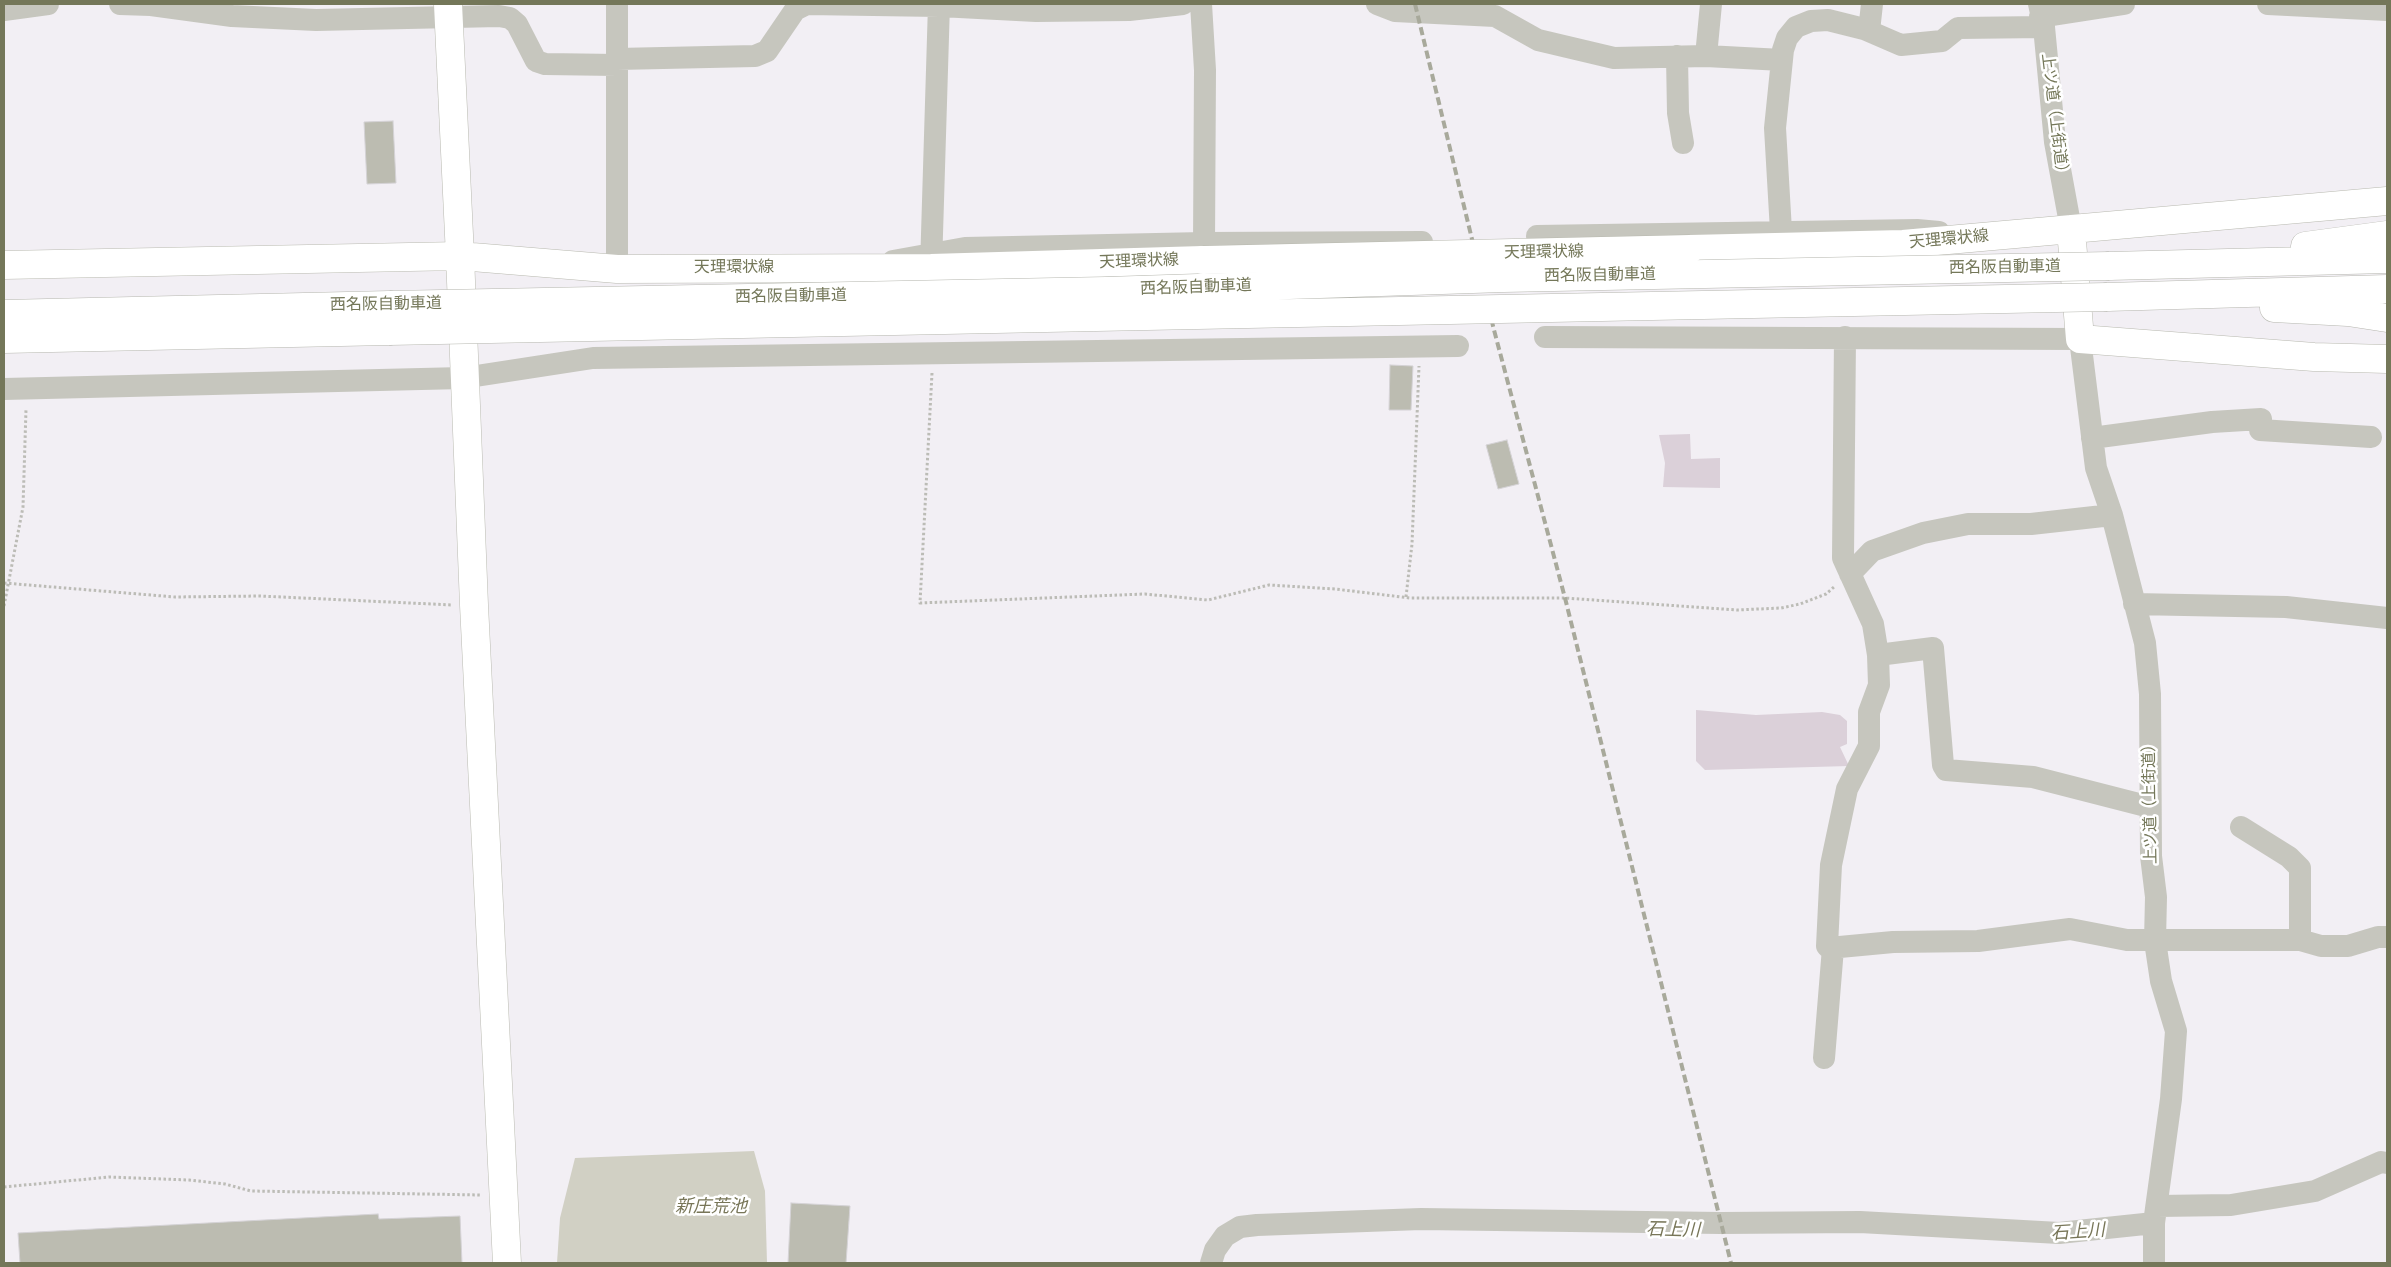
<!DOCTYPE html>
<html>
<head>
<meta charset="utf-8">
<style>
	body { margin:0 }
	#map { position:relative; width:2391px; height:1267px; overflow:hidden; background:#f2eff4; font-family:"Nunito Sans",sans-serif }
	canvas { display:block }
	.frame { position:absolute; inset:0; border:5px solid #747759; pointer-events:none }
</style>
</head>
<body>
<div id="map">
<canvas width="2391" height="1267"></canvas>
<div class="frame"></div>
</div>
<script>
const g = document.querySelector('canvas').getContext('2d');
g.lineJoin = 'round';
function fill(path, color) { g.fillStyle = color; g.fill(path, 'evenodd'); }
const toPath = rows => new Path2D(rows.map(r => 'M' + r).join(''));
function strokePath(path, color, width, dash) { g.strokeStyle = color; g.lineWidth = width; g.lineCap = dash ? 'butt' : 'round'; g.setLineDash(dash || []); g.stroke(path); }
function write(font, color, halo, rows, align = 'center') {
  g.font = font + ' "Nunito Sans","Noto Sans JP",sans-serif'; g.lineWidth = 5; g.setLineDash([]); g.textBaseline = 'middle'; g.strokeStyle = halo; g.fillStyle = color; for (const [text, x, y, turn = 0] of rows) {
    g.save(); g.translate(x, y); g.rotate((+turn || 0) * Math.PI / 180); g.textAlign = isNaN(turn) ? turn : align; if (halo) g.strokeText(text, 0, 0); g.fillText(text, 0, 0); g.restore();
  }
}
fill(toPath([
	[1690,434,1691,459,1720,458,1720,488,1663,487,1665,463,1659,435],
	[1696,710,1756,715,1822,712,1840,715,1847,721,1847,744,1840,747,1849,766,1705,770,1696,761]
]), '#dbd0d9');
fill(toPath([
	[754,1151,765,1191,767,1263,557,1263,560,1218,575,1158]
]), '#d1d0c4');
const building = toPath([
	[393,121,396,183,367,184,364,122,393,121],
	[1390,365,1413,366,1411,410,1389,410,1390,365],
	[1507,440,1519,484,1498,489,1486,445,1507,440],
	[791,1203,850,1206,846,1263,788,1263,791,1203],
	[378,1214,379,1219,460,1216,462,1263,20,1263,18,1233,378,1214]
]);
fill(building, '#bcbcb1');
strokePath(building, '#d4d2d5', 1);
const secondary = toPath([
	[4,265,460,256,474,605,507,1263]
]);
const primary = toPath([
	[448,4,460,256,617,269,931,268,1203,260],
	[2071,229,2080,339,2314,357,2387,359],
	[1690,249,1903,244,2387,201]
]);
const highway = toPath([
	[2305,246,2387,235],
	[2109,266,2387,259],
	[2107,297,2387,289],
	[2274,308,2348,312,2387,318],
	[4,314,390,305],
	[4,339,389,331]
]);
strokePath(secondary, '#babbb1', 29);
strokePath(primary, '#b8b9af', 29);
strokePath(highway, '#b6b7af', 29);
strokePath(toPath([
	[932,373,920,603,1145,594,1208,600,1269,585,1335,589,1410,598,1565,598,1737,610,1781,608,1800,604,1826,594,1834,587],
	[4,583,175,597,260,596,453,605],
	[1406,597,1412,544,1419,366],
	[4,606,23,507,26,409],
	[4,1187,109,1177,189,1180,225,1184,251,1191,481,1195]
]), '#bcbcb6', 3, [2.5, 2.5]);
strokePath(toPath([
	[120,4,151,5,232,16,316,20,499,16,510,18,517,24,536,61,545,64,617,65],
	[617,4,617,269],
	[1201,4,1205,70,1204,243],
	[1377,4,1395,11,1495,16,1538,40,1614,58,1706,56,1782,60],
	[2039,4,2044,27,2055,142,2071,229],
	[2268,4,2387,10],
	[4,10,48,4],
	[2040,17,2124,4],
	[1869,31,1872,4],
	[1677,56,1678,113,1683,143],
	[1706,56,1711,4],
	[617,59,755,56,767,51,795,10,807,4,940,6,1036,11,1129,10,1183,4],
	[1781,231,1775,128,1783,50,1787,38,1796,27,1811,21,1828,20,1864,29,1901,45,1942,41,1958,28,2044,27],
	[1537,236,1917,230,1939,232],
	[893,261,965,248,1204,243,1422,242],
	[931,267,939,4],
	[1545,337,2080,339,2096,468,2112,515,2145,643,2150,694,2151,856,2156,897,2155,941,2161,981,2176,1031,2171,1099,2154,1223,2154,1263],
	[1845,337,1843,558,1873,624,1878,655,1933,648,1943,765,1946,770,2033,777,2150,807],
	[4,389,463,378,593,358,1458,346],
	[2092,438,2212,422,2261,419,2260,430,2371,437],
	[1850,574,1872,551,1923,533,1968,524,2031,524,2112,515],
	[2134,604,2286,607,2387,618],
	[1878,655,1879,685,1869,712,1869,746,1847,789,1831,865,1827,946,1829,948,1893,942,1978,941,2070,929,2127,940,2300,940,2321,946,2348,946,2378,937,2387,937],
	[2241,827,2289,857,2300,868,2300,940],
	[1824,1058,1833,948],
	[2157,1206,2231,1205,2315,1191,2381,1162,2387,1163],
	[1211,1263,1215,1250,1225,1236,1240,1227,1257,1225,1421,1219,1721,1223,1860,1222,2059,1233,2154,1223]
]), '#c6c6be', 22);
strokePath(secondary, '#fff', 28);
strokePath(primary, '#fff', 28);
strokePath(highway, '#fff', 28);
strokePath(toPath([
	[1415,4,1494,330,1565,598,1731,1263]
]), '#a8a99b', 4, [8, 4]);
const primaryBridge = toPath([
	[1203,260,1690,249]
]);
const highwayBridge = toPath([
	[390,305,1106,291,1503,278,2109,266],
	[389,331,2107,297]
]);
strokePath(primaryBridge, '#b8b9af', 29, []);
strokePath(highwayBridge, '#b6b7af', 29, []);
strokePath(primaryBridge, '#fff', 28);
strokePath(highwayBridge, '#fff', 28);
write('16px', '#747759', '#fff', [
	["上ツ道（上街道）",2054,117,83],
	["天理環状線",1949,240,-5],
	["天理環状線",1544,253,-1],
	["天理環状線",1139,262,-2],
	["天理環状線",734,268],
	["西名阪自動車道",2005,268,-1],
	["西名阪自動車道",1600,276,-1],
	["西名阪自動車道",1196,288,-2],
	["西名阪自動車道",791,297,-1],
	["西名阪自動車道",386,305,-1],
	["上ツ道（上街道）",2151,800,-91]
]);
write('italic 18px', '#787658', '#fff', [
	["新庄荒池",711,1208],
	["石上川",1673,1231,1],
	["石上川",2078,1233,-4]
]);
</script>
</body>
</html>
